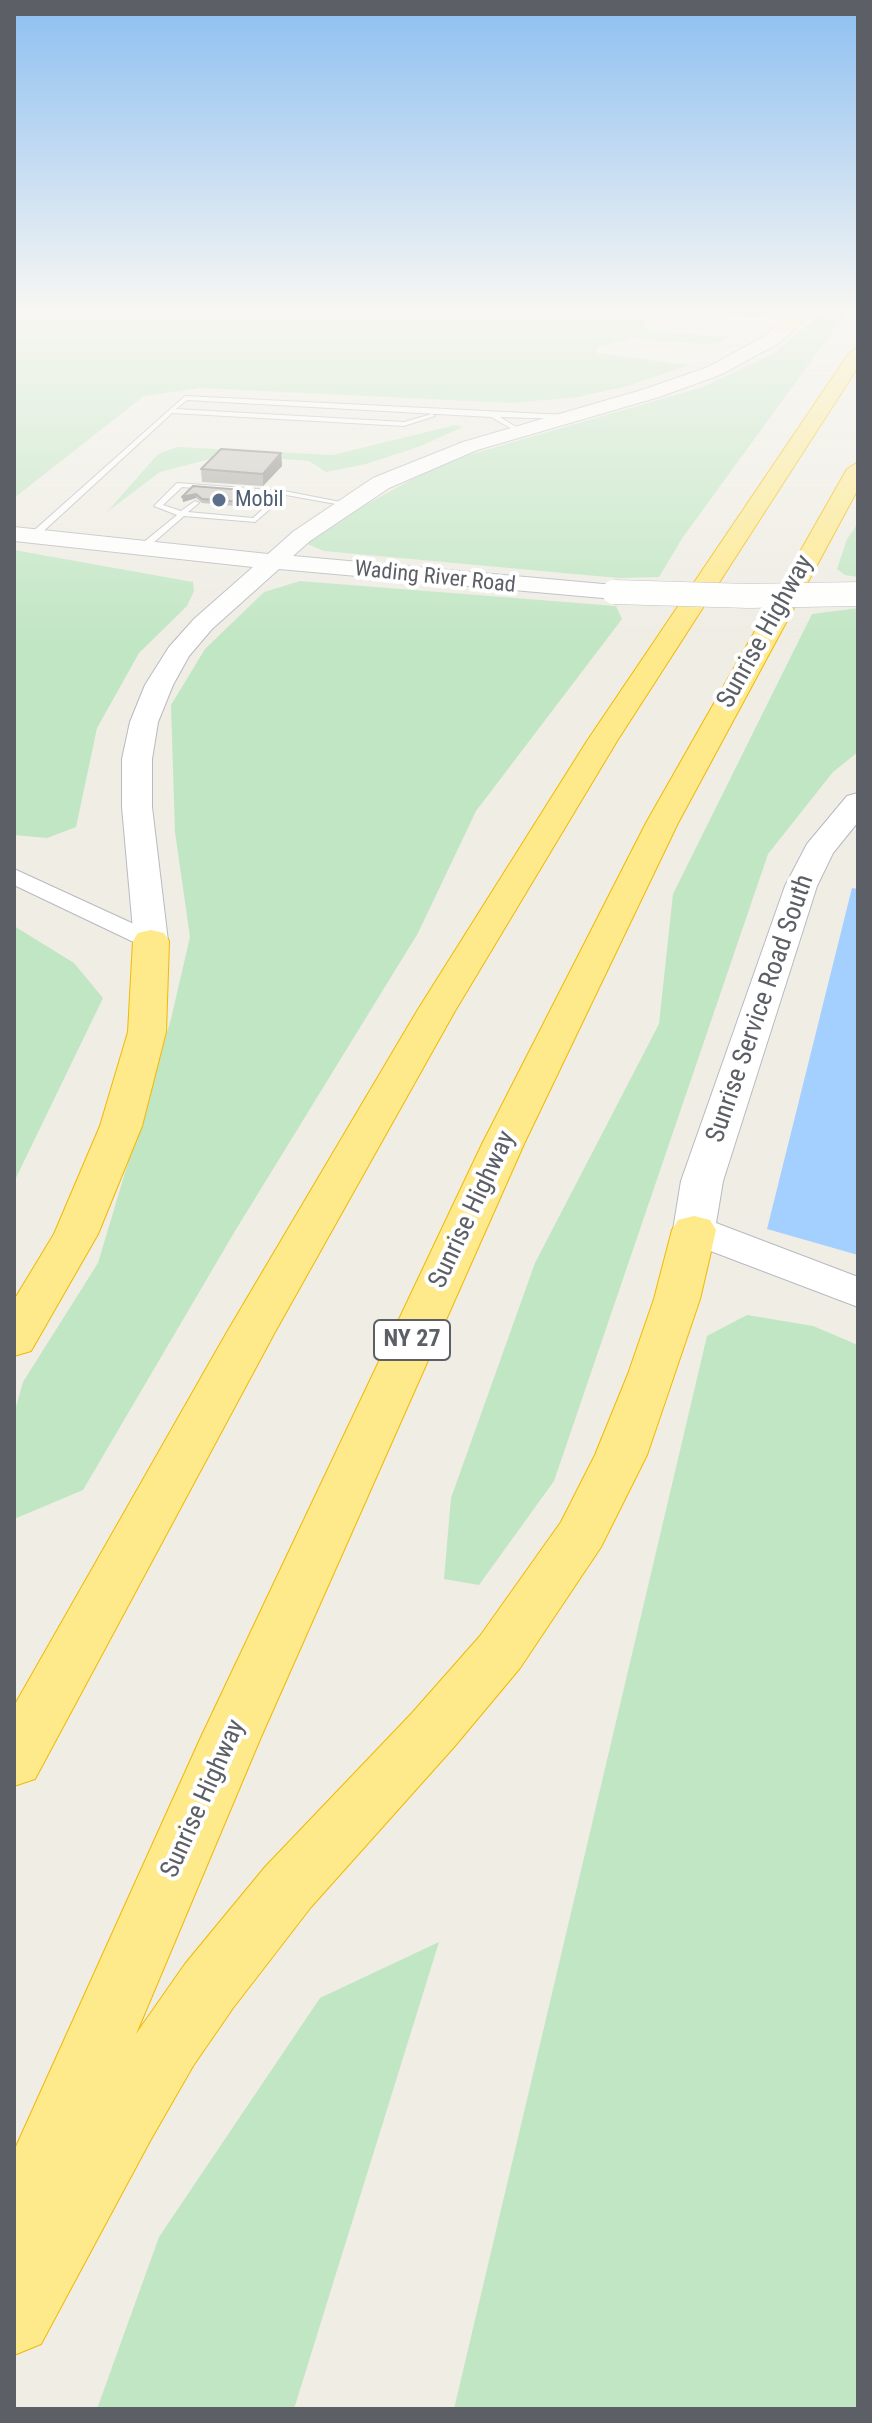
<!DOCTYPE html>
<html>
<head>
<meta charset="utf-8">
<style>
	body { margin:0 }
	#map { position:relative; width:872px; height:2423px; overflow:hidden; background:#efede4; font-family:"Roboto Condensed",sans-serif }
	canvas { display:block }
	.frame { position:absolute; inset:0; border:16px solid #5c5f65; pointer-events:none }
</style>
</head>
<body>
<div id="map">
<canvas width="872" height="2423"></canvas>
<div class="frame"></div>
</div>
<script>
const g = document.querySelector('canvas').getContext('2d');
g.lineJoin = 'round';
function fill(path, color) { g.fillStyle = color; g.fill(path, 'evenodd'); }
const toPath = rows => new Path2D(rows.map(r => 'M' + r).join(''));
function strokePath(path, color, width, dash) { g.strokeStyle = color; g.lineWidth = width; g.lineCap = dash ? 'butt' : 'round'; g.setLineDash(dash || []); g.stroke(path); }
function write(font, color, halo, rows, align = 'center') {
  g.font = font + ' "Roboto Condensed",sans-serif'; g.lineWidth = 8; g.setLineDash([]); g.textBaseline = 'middle'; g.strokeStyle = halo; g.fillStyle = color; for (const [text, x, y, turn = 0] of rows) {
    g.save(); g.translate(x, y); g.rotate((+turn || 0) * Math.PI / 180); g.textAlign = isNaN(turn) ? turn : align; if (halo) g.strokeText(text, 0, 0); g.fillText(text, 0, 0); g.restore();
  }
}
fill(toPath([
	[14,308,772,308,766,315,753,318,679,308,650,314,643,328,656,332,728,337,719,343,701,344,630,338,598,347,596,353,689,365,628,386,578,397,511,403,200,388,144,396,14,498],
	[828,308,855,310,839,323,683,537,659,577,618,578,324,551,307,544,356,510,444,462,703,387,774,353],
	[455,425,463,427,421,446,366,464,326,472,309,461,243,456,218,457,160,472,107,512,158,454,177,447,333,455],
	[858,523,858,577,845,575,837,569,847,539],
	[14,550,193,582,194,591,187,606,139,653,97,728,76,827,47,838,14,835],
	[300,581,616,606,622,619,476,811,418,933,235,1231,83,1490,14,1519,14,1414,23,1382,98,1263,171,1019,190,937,175,832,171,705,205,649,264,592],
	[858,608,858,752,833,772,768,854,554,1481,479,1585,444,1579,451,1498,535,1263,659,1024,673,894,812,614],
	[14,926,74,963,103,998,14,1182],
	[747,1315,813,1326,858,1345,858,2409,454,2409,707,1336],
	[439,1942,294,2409,97,2409,159,2237,320,1998]
]), '#c0e6c3');
fill(toPath([
	[852,888,858,889,858,1255,767,1229]
]), '#a3d0ff');
const lane = toPath([
	[185,396,566,415,569,417,566,419,500,417,521,430,519,433,491,417,187,400,176,409,404,422,432,414,435,416,404,426,172,413,36,538,30,538,30,534,185,396],
	[177,483,284,491,351,504,347,506,286,495,255,522,184,516,145,550,139,550,139,546,177,515,154,506,177,483],
	[182,487,278,495,253,518,188,512,199,503,195,501,181,511,163,505,182,487]
]);
const street = toPath([
	[14,869,160,936,163,941,160,946,151,948,142,946,14,885,14,869]
]);
const secondary = toPath([
	[790,308,806,308,792,331,779,343,720,375,659,397,477,450,389,488,310,541,293,556,614,585,623,587,626,592,623,597,614,599,279,569,212,629,189,656,173,685,158,722,152,759,152,807,168,941,163,948,151,951,139,948,134,941,122,807,122,759,130,722,145,685,169,647,194,619,253,567,14,541,14,527,268,554,294,531,373,478,463,442,645,389,708,367,767,335,790,308],
	[858,793,858,822,833,853,817,886,723,1181,716,1223,858,1277,858,1307,679,1239,673,1230,681,1181,785,886,807,844,847,796,858,793]
]);
const highway = toPath([
	[799,308,818,308,792,331,780,331,777,327,780,323,799,308],
	[858,347,858,367,617,741,455,1011,275,1332,35,1779,14,1786,14,1706,227,1332,417,1011,587,741,849,353,858,347],
	[858,462,858,489,678,823,524,1144,261,1737,136,2034,185,1964,265,1867,412,1713,480,1636,561,1522,595,1455,628,1374,654,1299,672,1230,678,1220,694,1216,710,1220,716,1230,700,1299,647,1455,601,1547,520,1668,454,1747,311,1907,233,2008,193,2066,150,2141,41,2344,14,2355,14,2151,201,1737,482,1144,646,823,847,469,858,462],
	[151,930,164,933,169,941,166,1032,142,1126,98,1234,31,1351,14,1356,14,1300,54,1234,100,1126,128,1032,133,941,138,933,151,930]
]);
strokePath(lane, '#b6b9be', 2);
strokePath(street, '#b6b9be', 2);
strokePath(secondary, '#b7bac0', 2);
strokePath(highway, '#f2b900', 2);
fill(lane, '#fff');
fill(street, '#fff');
fill(secondary, '#fff');
fill(highway, '#fee98b');
const secondaryBridge = toPath([
	[614,592,749,596,858,594]
]);
strokePath(secondaryBridge, '#b7bac0', 25, []);
strokePath(secondaryBridge, '#fff', 24);
fill(toPath([
	[281,453,282,466,263,486,202,482,201,469],
	[193,486,255,491,255,496,246,507,202,503,196,498,183,502]
]), '#aeaba6');
fill(toPath([
	[281,453,282,466,263,486,263,474],
	[255,491,255,496,246,507,245,502],
	[196,494,196,498,183,502,182,497]
]), '#8d8b87');
const building = toPath([
	[221,449,281,453,263,474,201,469,221,449],
	[193,486,255,491,245,502,202,499,196,494,182,497,193,486]
]);
fill(building, '#cac7c1');
strokePath(building, '#8d8b87', 2);
const sky = g.createLinearGradient(0, 0, 0, 647);
sky.addColorStop(0, '#8cbff1');
sky.addColorStop(0.48, '#f8f7f3');
sky.addColorStop(1, '#f8f7f300');
g.fillStyle = sky;
g.fillRect(0, 0, 872, 647);
for (const [x, y, r, color] of [
	[219,500,8,"#5c6f8a"]
]) { const dot = new Path2D(); dot.arc(x, y, r, 0, 2 * Math.PI); g.fillStyle = color; g.fill(dot); strokePath(dot, '#fff', 3); }
write('22px', '#4e5e75', '#fff', [
	["Mobil",235,500]
], 'left');
write('22px', '#5c5f65', '#fff', [
	["Wading River Road",435,578,6]
]);
for (const [x, y, w] of [
	[412,1340,76]
]) { const box = new Path2D(); box.roundRect(x - w / 2, y - 20, w, 40, 6); g.fillStyle = '#fff'; g.fill(box); strokePath(box, '#5c5f65', 2); }
write('bold 24px', '#5c5f65', null, [
	["NY 27",412,1340]
]);
write('26px', '#5c5f65', '#fff', [
	["Sunrise Highway",766,632,-61],
	["Sunrise Service Road South",761,1009,-71],
	["Sunrise Highway",473,1210,-65],
	["Sunrise Highway",204,1799,-66]
]);
</script>
</body>
</html>
